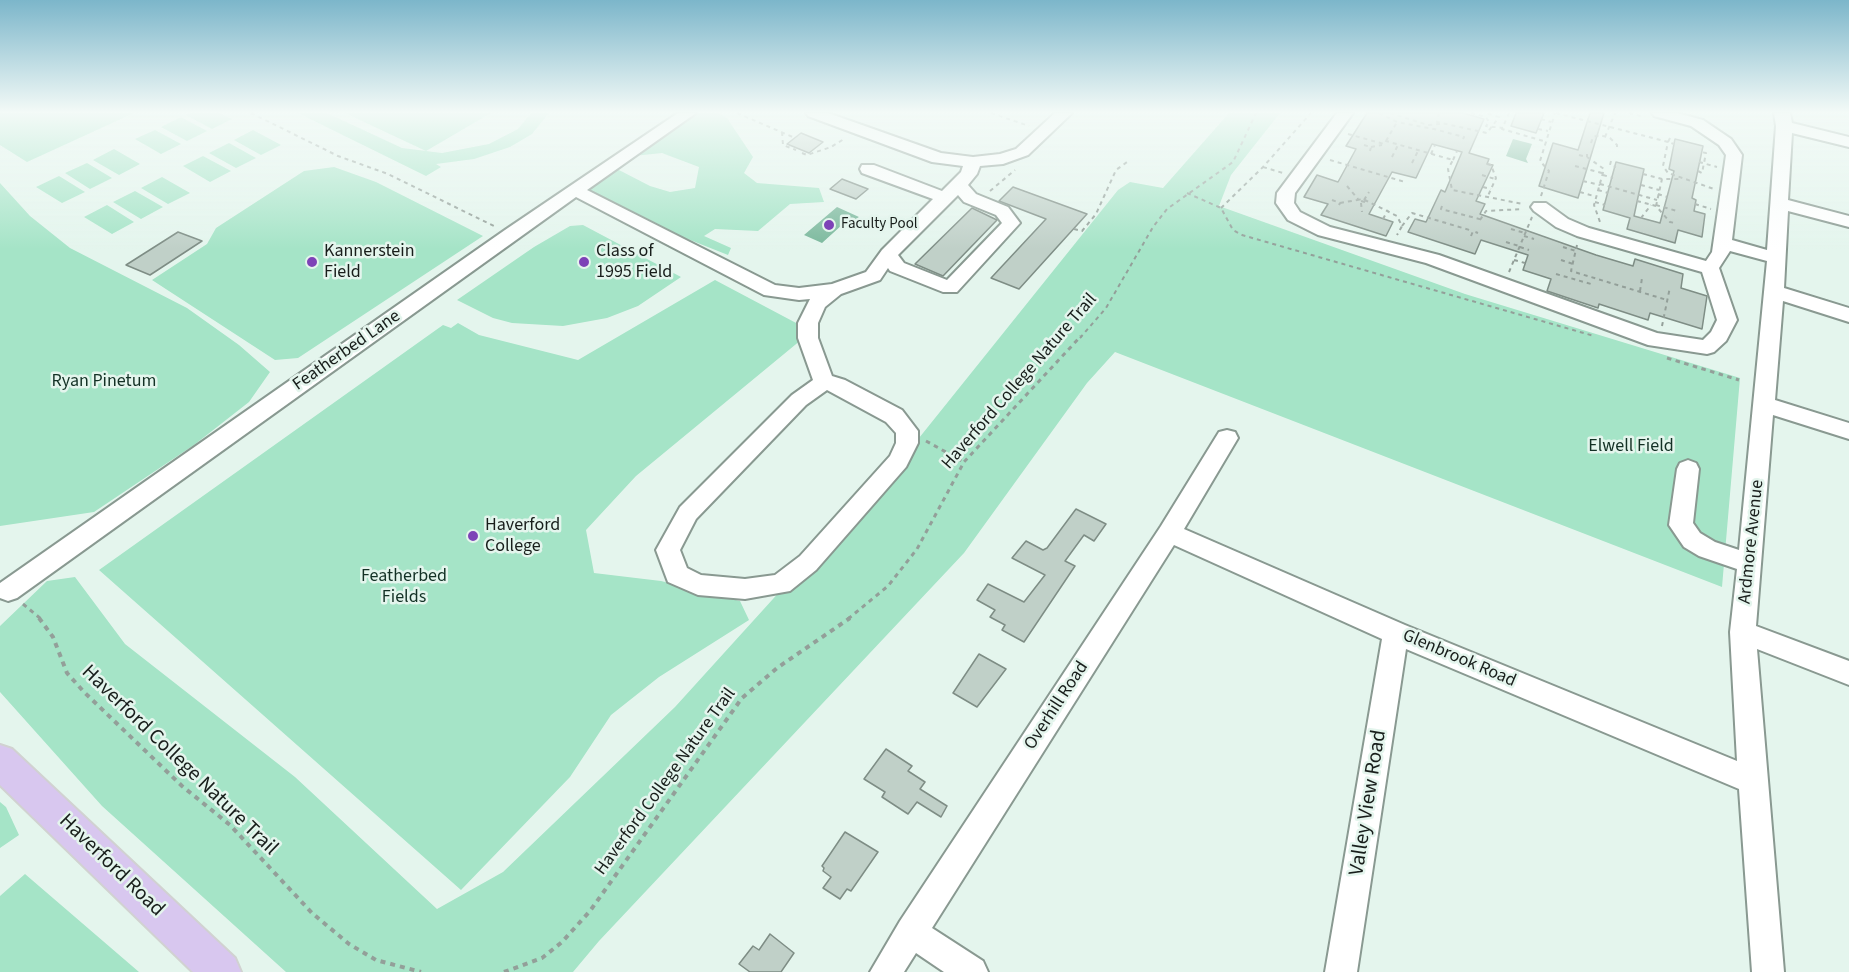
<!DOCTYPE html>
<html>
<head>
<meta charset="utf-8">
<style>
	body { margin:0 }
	canvas { display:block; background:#e4f5ed }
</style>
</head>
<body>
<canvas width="1849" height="972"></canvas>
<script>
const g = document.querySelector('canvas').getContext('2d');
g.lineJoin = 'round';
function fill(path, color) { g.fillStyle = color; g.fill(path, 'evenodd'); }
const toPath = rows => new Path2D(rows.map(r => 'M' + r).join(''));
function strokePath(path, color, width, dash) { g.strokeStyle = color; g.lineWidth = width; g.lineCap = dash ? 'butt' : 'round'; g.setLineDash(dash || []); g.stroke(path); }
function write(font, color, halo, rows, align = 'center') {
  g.font = font + ' "Source Sans 3",sans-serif'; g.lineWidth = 5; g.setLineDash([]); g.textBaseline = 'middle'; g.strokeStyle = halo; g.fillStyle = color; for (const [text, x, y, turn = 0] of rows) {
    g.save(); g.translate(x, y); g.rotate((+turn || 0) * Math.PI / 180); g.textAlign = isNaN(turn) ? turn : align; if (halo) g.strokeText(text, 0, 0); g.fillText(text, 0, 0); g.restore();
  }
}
fill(toPath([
	[0,113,134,113,27,162,0,145],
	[190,113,220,113,232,119,212,129,186,115],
	[298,113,327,113,402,148,442,153,489,144,518,129,531,113,549,113,532,134,510,147,474,159,436,164,441,167,426,176],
	[345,113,491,113,426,151],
	[696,113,718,113,727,118,753,157,744,173,757,183,819,188,824,202,790,204,758,231,715,229,704,236,731,248,728,255,665,230,588,190,617,169,650,186,670,192,695,188,699,167,662,153,633,156],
	[1229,113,1280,113,1231,175,1219,206,1465,294,1740,378,1722,587,1115,352,1087,383,964,553,599,941,573,972,286,972,102,806,0,692,0,626,47,581,75,577,125,644,295,777,437,909,503,872,675,707,919,438,1118,190,1130,182,1163,188],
	[181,117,207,131,187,141,161,127],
	[155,130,181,144,161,154,135,139],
	[253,130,281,145,261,155,234,140],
	[229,143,256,158,236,168,209,153],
	[114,149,140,164,119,175,93,160],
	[203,156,231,171,210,182,183,166],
	[87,163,112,178,90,189,65,173],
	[334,167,376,182,483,236,298,358,275,360,152,280,207,244,216,228,304,171],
	[59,176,85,192,62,203,36,187],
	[162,177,190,193,168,204,141,188],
	[0,183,30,216,70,248,187,308,239,345,270,372,249,402,194,445,94,512,0,526],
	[135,191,163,207,141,219,113,202],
	[107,205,134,222,112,234,84,217],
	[583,225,681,277,638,306,607,318,563,326,512,323,493,318,457,300,534,247,570,226],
	[715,280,798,324,801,340,636,476,586,530,594,573,661,581,740,601,749,620,659,677,611,715,570,777,461,890,99,570,443,325,451,328,458,323,479,335,578,360],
	[0,802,6,807,19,835,0,848],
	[25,874,139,972,0,972,0,896]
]), '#a5e4c7');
fill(toPath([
	[1513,139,1532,144,1526,159,1528,163,1506,156],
	[837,207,859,217,849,226,843,224,822,243,804,235]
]), '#7ab89c');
const building = toPath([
	[1367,113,1463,113,1484,119,1469,153,1489,159,1487,164,1493,165,1476,201,1485,204,1480,214,1596,255,1633,266,1635,259,1683,274,1681,288,1707,296,1702,329,1650,313,1648,320,1599,304,1598,308,1547,291,1551,279,1523,270,1528,255,1481,240,1475,254,1408,232,1415,219,1426,222,1441,190,1445,192,1462,152,1432,144,1416,178,1392,172,1369,214,1393,222,1386,236,1321,215,1328,204,1304,197,1317,175,1338,182,1356,149,1346,146,1367,113],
	[1516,113,1544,113,1536,133,1511,126,1516,113],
	[1590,113,1604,113,1578,198,1539,186,1553,143,1578,150,1590,113],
	[801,133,823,142,809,153,787,144,801,133],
	[1675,139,1703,146,1692,198,1696,200,1694,211,1705,214,1702,237,1678,230,1675,243,1627,229,1630,218,1603,210,1616,162,1644,169,1634,216,1660,223,1674,171,1669,169,1675,139],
	[842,179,868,189,856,199,830,189,842,179],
	[1013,187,1087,214,1019,289,991,278,1046,219,999,201,1013,187],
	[972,208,997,220,943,276,915,264,972,208],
	[178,232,202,241,150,275,126,265,178,232],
	[1076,509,1106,524,1094,541,1084,535,1065,561,1075,566,1024,642,1002,630,1005,625,990,617,995,610,977,600,988,584,1024,602,1045,575,1012,558,1026,541,1043,550,1047,548,1076,509],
	[979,654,1006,669,977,707,953,693,979,654],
	[886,749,912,766,908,771,925,782,920,789,947,806,941,817,917,802,908,814,882,797,885,792,864,779,886,749],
	[845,832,878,852,851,891,847,889,840,899,823,888,831,877,823,871,824,868,822,866,845,832],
	[770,934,794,953,781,972,750,972,739,964,753,946,759,950,770,934]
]);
fill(building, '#c0d0c8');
strokePath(building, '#7e8d85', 1.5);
const minor = toPath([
	[678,113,696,113,587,190,775,285,799,288,832,284,866,272,882,250,933,199,862,173,860,169,862,165,874,165,942,191,961,172,963,166,932,162,808,116,806,113,828,113,941,153,973,157,1000,154,1016,149,1055,113,1072,113,1028,155,1003,164,980,166,977,174,968,185,976,194,1008,207,1020,223,957,292,943,292,890,271,888,268,880,280,841,294,825,307,818,323,818,338,832,376,845,380,902,410,918,431,918,443,906,467,816,570,790,591,745,599,698,595,668,582,656,550,680,507,792,395,813,380,798,338,798,323,810,299,799,300,764,295,576,197,17,598,8,601,0,598,0,583,505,230,678,113],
	[958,195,964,202,996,215,1002,223,947,280,904,263,898,255,958,195],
	[827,390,886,422,896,433,896,443,890,456,800,556,775,575,745,579,701,575,687,568,680,550,696,519,806,405,827,390],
	[1337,113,1353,113,1295,193,1294,203,1300,212,1330,227,1439,255,1657,333,1703,340,1711,332,1717,320,1702,272,1577,236,1556,227,1534,211,1531,207,1534,203,1546,203,1568,219,1589,228,1706,261,1712,252,1726,155,1719,145,1691,126,1654,116,1652,113,1677,113,1703,120,1731,139,1742,155,1732,240,1767,250,1776,126,1774,113,1790,113,1792,123,1849,137,1849,147,1792,133,1788,200,1849,216,1849,227,1788,211,1784,288,1849,308,1849,322,1783,301,1775,400,1849,423,1849,439,1773,415,1756,626,1849,661,1849,685,1757,649,1784,972,1752,972,1739,789,1406,649,1357,972,1325,972,1382,639,1174,545,932,928,983,961,988,972,944,972,916,953,904,972,870,972,900,921,1161,526,1219,432,1227,430,1235,432,1238,438,1184,529,1405,625,1737,761,1730,632,1737,569,1699,556,1684,547,1669,525,1677,469,1680,463,1688,460,1696,463,1699,469,1693,523,1700,533,1715,542,1739,550,1767,261,1730,251,1719,268,1737,320,1726,341,1714,352,1707,354,1648,345,1426,263,1318,235,1288,220,1276,203,1277,193,1337,113]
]);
const major = toPath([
	[0,745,12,749,235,958,241,972,193,972,0,785,0,745]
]);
strokePath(minor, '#899991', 4);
strokePath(major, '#d1d2d1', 4);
strokePath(toPath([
	[251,113,338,156,388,174,496,227],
	[737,113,795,138],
	[991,113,1029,126],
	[1379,113,1397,122,1434,129,1464,137,1463,139],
	[1390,113,1428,125,1440,124],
	[1439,113,1437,122,1487,133,1499,117,1485,113],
	[1471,113,1486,117,1489,122,1486,126,1503,128],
	[1509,113,1502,129,1547,142],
	[1556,113,1668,142,1663,166,1668,173,1714,189],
	[1629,113,1644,117],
	[1541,119,1551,122],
	[1538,129,1548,131],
	[782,132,783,145,796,150],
	[1348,134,1384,144,1386,141,1453,160,1448,169,1452,190,1523,204],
	[1605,137,1615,113],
	[1670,138,1668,142,1674,144],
	[1386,141,1397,122],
	[1591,143,1593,137,1600,135,1610,138,1617,145,1617,150],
	[1364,145,1371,147,1370,151],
	[1371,147,1382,145],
	[802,153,807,155,831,147,844,139],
	[1431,154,1435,145],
	[1579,155,1587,157,1587,154],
	[1392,157,1398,145],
	[1587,157,1604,169,1594,205,1600,222],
	[1330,160,1405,182],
	[1453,160,1457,151],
	[1611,161,1610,165,1616,167],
	[1699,162,1717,167],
	[1412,163,1418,151],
	[1487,164,1491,165,1496,178,1487,198],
	[1575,166,1602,173],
	[1263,167,1283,173],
	[1698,171,1702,173,1706,153,1701,152],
	[1643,174,1662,179],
	[1482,175,1495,179],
	[1603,175,1613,178],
	[1583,181,1600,185],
	[1600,184,1657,200],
	[1641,185,1659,190],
	[1347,186,1358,199],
	[1483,187,1491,189],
	[1598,190,1608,193],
	[990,191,1015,170],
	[1580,192,1597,197],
	[1187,193,1221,208,1233,230,1242,235,1594,336],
	[1658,194,1667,197],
	[1541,196,1549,171,1540,161,1555,113],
	[1332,200,1340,203,1339,205],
	[1364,200,1369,192],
	[1637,201,1656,206,1670,222,1675,223],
	[1365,202,1357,200,1363,199,1397,216,1402,226,1397,235],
	[1595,202,1605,205],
	[1340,203,1357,200],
	[1361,203,1362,212],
	[1695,204,1711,209],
	[1656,205,1677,211],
	[1442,206,1441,209,1483,220],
	[1656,206,1662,179,1680,179],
	[1221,208,1263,167,1311,113],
	[1641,218,1651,205],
	[1383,219,1388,210],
	[1480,220,1486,211,1523,209],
	[1402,226,1412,213,1473,231],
	[1074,229,1082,231,1096,214,1116,170,1127,162],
	[1511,229,1525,233],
	[1471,236,1473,231,1478,233],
	[1524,236,1534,239],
	[1506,242,1519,246],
	[1577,245,1571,271,1667,300],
	[1520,247,1529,250],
	[1563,247,1576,251],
	[1514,260,1525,263],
	[1561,260,1573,264],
	[1509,272,1532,217],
	[1556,274,1591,284],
	[1640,291,1642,278],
	[1662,326,1670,287],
	[1080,338,1106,308,1153,227,1167,209,1233,162,1256,113]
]), '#939f99', 2, [4, 4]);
strokePath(toPath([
	[1667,358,1739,380],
	[926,441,964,462],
	[23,604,41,619],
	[848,619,888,586,917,549,964,462,1081,336]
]), '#939f99', 3, [4.5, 4.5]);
strokePath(toPath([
	[39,618,53,637,67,673,84,692,182,786,230,825,312,913,349,944,376,960,421,972],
	[504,972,542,958,562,942,590,911,742,698,777,668,850,618]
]), '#939f99', 4, [5, 5]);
fill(minor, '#fff');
fill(major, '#d8c7ef');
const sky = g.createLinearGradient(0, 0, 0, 249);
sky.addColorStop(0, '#7cb6ca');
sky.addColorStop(0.45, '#f3faf7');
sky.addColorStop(1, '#f3faf700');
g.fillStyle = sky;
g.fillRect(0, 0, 1849, 249);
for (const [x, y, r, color] of [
	[829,225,6,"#7d42b7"],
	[312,262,6,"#7d42b7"],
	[584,262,6,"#7d42b7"],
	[473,536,6,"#7d42b7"]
]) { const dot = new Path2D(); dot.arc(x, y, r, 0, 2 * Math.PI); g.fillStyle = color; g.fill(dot); strokePath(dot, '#e4f5ed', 2); }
write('15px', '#181e1b', '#e4f5ed', [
	["Faculty Pool",841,225]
], 'left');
write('18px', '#181e1b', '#e4f5ed', [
	["Kannerstein",324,252],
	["Field",324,273],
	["Class of",596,252],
	["1995 Field",596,273],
	["Haverford",485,526],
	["College",485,547]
], 'left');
write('18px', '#181e1b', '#e4f5ed', [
	["Featherbed Lane",347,351,-35],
	["Haverford College Nature Trail",1020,382,-49],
	["Ardmore Avenue",1752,542,-84],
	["Glenbrook Road",1459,659,23],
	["Overhill Road",1057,706,-57],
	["Haverford College Nature Trail",666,782,-54]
]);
write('18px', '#133125', '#e4f5ed', [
	["Ryan Pinetum",104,382],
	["Elwell Field",1631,447],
	["Featherbed",404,577],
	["Fields",404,598]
]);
write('21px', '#181e1b', '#e4f5ed', [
	["Haverford College Nature Trail",179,761,44],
	["Valley View Road",1369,803,-81],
	["Haverford Road",111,866,44]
]);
</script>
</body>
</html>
